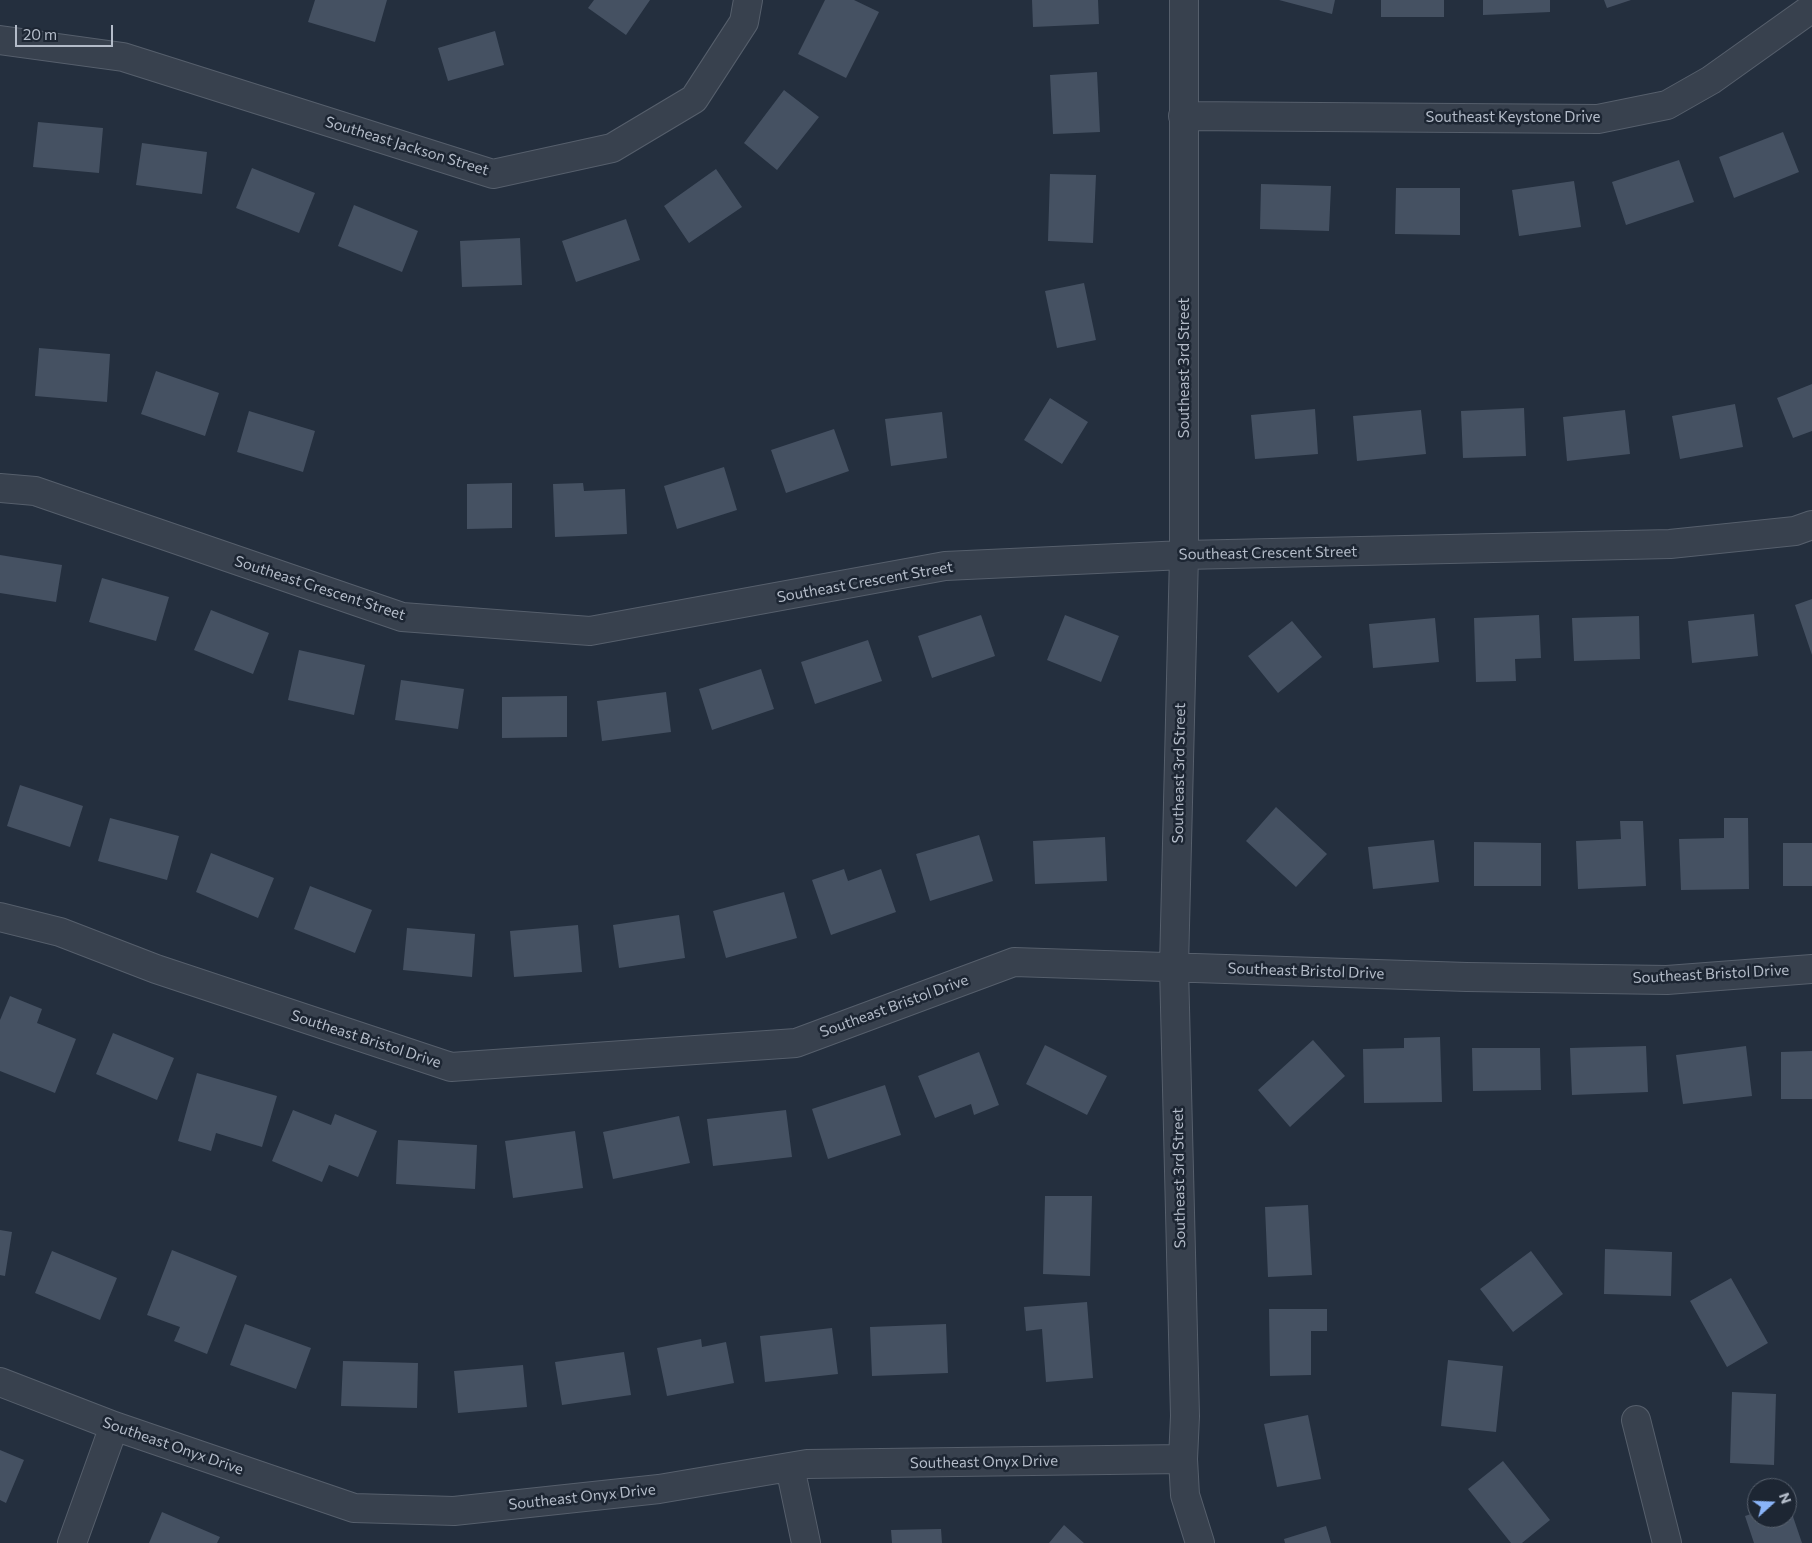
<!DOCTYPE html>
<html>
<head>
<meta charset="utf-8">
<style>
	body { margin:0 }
	#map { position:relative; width:1812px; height:1543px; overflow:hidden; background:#242f3e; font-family:Commissioner,sans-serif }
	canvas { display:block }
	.north { position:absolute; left:1747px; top:1478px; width:50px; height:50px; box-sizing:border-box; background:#1d2633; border:1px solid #59626f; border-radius:50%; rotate:70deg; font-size:14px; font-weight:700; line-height:20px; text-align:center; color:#b4bcc9 }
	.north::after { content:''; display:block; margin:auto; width:18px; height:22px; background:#8ab4f8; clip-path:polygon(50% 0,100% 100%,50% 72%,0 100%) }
	.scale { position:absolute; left:15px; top:25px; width:98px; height:22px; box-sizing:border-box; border:2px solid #b4bcc9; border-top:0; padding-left:6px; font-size:15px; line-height:18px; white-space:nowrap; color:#b4bcc9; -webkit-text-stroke:4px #1d2633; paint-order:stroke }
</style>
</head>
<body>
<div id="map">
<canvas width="1812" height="1543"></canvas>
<div class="north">N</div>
<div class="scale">20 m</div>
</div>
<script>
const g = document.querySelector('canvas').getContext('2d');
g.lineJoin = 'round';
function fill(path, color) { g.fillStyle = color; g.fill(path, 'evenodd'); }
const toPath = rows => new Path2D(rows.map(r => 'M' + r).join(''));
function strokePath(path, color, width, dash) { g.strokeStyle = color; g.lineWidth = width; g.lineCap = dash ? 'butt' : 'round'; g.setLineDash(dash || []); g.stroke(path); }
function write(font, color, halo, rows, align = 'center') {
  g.font = font + ' Commissioner,sans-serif'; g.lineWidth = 5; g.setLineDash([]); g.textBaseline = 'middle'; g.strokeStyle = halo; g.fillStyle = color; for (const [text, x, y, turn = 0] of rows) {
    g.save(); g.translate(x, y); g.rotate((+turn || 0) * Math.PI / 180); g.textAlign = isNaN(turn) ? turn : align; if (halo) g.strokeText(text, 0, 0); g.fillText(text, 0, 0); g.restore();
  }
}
fill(toPath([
	[315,0,387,0,375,42,308,22],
	[594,0,650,0,626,35,588,8],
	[825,0,854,0,879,12,846,78,798,54],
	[1032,0,1098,0,1099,24,1033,27],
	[1279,0,1335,0,1332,14],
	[1381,0,1444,0,1444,17,1381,17],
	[1483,0,1550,0,1550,12,1483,15],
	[1604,0,1631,0,1607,8],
	[495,31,504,65,448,81,438,48],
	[1097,72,1100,132,1053,134,1050,75],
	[784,90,819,117,777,170,744,143],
	[38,122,103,128,99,173,33,167],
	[1783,132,1799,172,1734,198,1719,157],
	[142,143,207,152,202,194,136,185],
	[1679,160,1694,202,1626,225,1612,182],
	[252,168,315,193,299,233,236,208],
	[716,169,742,207,689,243,664,206],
	[1050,174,1096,175,1093,243,1048,241],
	[1574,181,1581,227,1519,236,1512,190],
	[1261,184,1331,186,1329,231,1260,229],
	[1396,188,1460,188,1460,235,1395,234],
	[354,205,418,231,402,272,338,246],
	[626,219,640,260,576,282,562,241],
	[520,238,522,285,462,287,460,241],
	[1084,283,1096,340,1057,348,1045,291],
	[39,348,110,354,107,402,35,396],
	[156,371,219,393,205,436,141,414],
	[1812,384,1812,431,1793,438,1777,398],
	[1050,398,1088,422,1062,464,1024,440],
	[1735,404,1743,447,1680,459,1672,416],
	[1524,408,1526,456,1463,458,1461,411],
	[1315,409,1318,454,1255,459,1251,415],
	[1421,410,1426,454,1357,461,1353,416],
	[1625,410,1630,454,1567,461,1563,417],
	[249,411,315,431,303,472,237,452],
	[942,412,947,458,891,466,885,419],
	[834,429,849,471,786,493,771,450],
	[724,467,737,510,677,529,664,486],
	[512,483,512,528,467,529,467,484],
	[583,483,584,491,625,489,627,534,555,537,553,484],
	[0,555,62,565,56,602,0,593],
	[102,578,169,597,156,641,89,622],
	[1812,599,1812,655,1795,605],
	[211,610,269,633,253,674,194,650],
	[1754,614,1758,656,1692,663,1688,621],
	[981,615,995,656,932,678,918,636],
	[1065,615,1119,636,1101,682,1047,660],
	[1539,615,1541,658,1515,659,1516,681,1476,682,1474,618],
	[1639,616,1640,659,1574,661,1572,618],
	[1435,618,1439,662,1373,668,1369,624],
	[1292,621,1322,657,1278,693,1248,656],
	[868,640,882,681,815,704,801,662],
	[299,650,365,665,354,715,288,700],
	[761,669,774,709,712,730,699,689],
	[401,680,464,689,458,729,395,720],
	[666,692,671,732,602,741,597,701],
	[567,696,567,737,502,738,502,697],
	[20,785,83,806,70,847,7,826],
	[1276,807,1327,854,1296,887,1246,841],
	[110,818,179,836,167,880,98,861],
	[1724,818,1748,818,1749,889,1681,890,1679,839,1724,838],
	[1620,821,1643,821,1646,886,1578,889,1576,841,1621,839],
	[979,835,993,881,930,901,916,854],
	[1105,837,1107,881,1035,884,1033,841],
	[1434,840,1439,882,1373,889,1368,847],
	[1474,842,1541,843,1541,886,1474,886],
	[1783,843,1812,843,1812,886,1783,886],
	[211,853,274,878,258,918,196,892],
	[844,869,848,881,881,869,896,912,831,935,812,880],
	[310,886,372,910,355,953,294,929],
	[784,892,797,938,726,958,713,911],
	[679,915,685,958,619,968,613,925],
	[578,925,582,972,514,977,510,931],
	[407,928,475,934,472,977,403,970],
	[10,996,42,1009,37,1023,76,1039,55,1093,0,1071,0,1020],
	[113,1033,174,1058,157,1100,96,1074],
	[1440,1037,1442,1102,1364,1103,1363,1049,1404,1048,1404,1038],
	[1313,1040,1345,1076,1290,1127,1258,1090],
	[1045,1045,1107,1076,1087,1115,1026,1084],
	[1646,1046,1648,1092,1572,1095,1570,1048],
	[1746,1046,1752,1096,1683,1104,1676,1055],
	[1472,1048,1540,1048,1541,1090,1473,1091],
	[1812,1051,1812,1099,1781,1099,1781,1052],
	[979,1052,999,1105,974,1115,971,1104,935,1118,918,1076],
	[197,1073,277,1096,262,1147,216,1133,211,1151,178,1141],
	[885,1085,901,1135,828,1159,812,1109],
	[293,1110,331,1125,335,1114,377,1131,358,1177,329,1165,322,1182,272,1161],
	[786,1110,792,1157,713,1166,707,1119],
	[679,1116,690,1163,613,1179,603,1132],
	[575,1131,583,1188,513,1198,505,1141],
	[398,1140,477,1145,475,1189,396,1184],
	[1045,1196,1092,1196,1090,1276,1043,1274],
	[1308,1205,1312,1275,1268,1277,1265,1207],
	[0,1230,12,1232,5,1276,0,1275],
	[1605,1249,1672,1252,1671,1296,1604,1294],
	[172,1250,237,1276,207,1354,174,1341,180,1327,147,1315],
	[52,1251,117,1278,100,1320,35,1293],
	[1531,1251,1563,1294,1513,1332,1480,1289],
	[1731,1278,1768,1343,1727,1367,1690,1301],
	[1087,1302,1093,1378,1046,1382,1042,1329,1026,1331,1024,1307],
	[1269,1309,1327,1309,1327,1331,1311,1331,1311,1375,1270,1376],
	[245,1324,311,1348,296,1389,230,1365],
	[946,1324,948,1373,872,1376,870,1327],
	[832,1328,838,1374,765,1382,760,1336],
	[701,1339,702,1347,726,1342,734,1383,667,1396,657,1348],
	[624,1352,631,1395,562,1405,555,1362],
	[1448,1360,1503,1366,1496,1432,1441,1426],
	[343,1361,418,1363,417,1408,341,1406],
	[523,1365,527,1407,458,1413,454,1371],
	[1732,1392,1776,1394,1774,1465,1730,1463],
	[1308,1415,1321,1479,1277,1487,1264,1424],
	[0,1450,24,1460,6,1503,0,1500],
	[1503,1461,1550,1520,1522,1543,1511,1543,1468,1489],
	[1787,1499,1802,1543,1754,1543,1745,1516,1757,1512,1757,1518,1787,1518],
	[162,1512,220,1537,217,1543,149,1543],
	[1064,1525,1084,1543,1049,1543],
	[1326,1526,1331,1543,1285,1543,1284,1539],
	[941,1529,942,1543,892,1543,891,1530]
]), '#455162');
const minor = toPath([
	[1184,0,1184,555,1174,967,1185,1416,1183,1459,1185,1495,1200,1543],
	[0,40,123,57,493,174,612,148,694,99,744,22,748,0],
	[1183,116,1598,119,1667,105,1711,80,1812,8],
	[0,488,35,491,402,617,590,631,945,566,1184,555,1670,544,1795,531,1812,525],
	[0,917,60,932,156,969,451,1067,796,1043,1014,962,1467,977,1667,980,1812,969],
	[0,1382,114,1426,354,1508,454,1511,659,1489,807,1464,1183,1459],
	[1636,1420,1667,1543],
	[790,1467,806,1543],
	[72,1543,114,1426]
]);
strokePath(minor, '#565f6c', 30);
strokePath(minor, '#38414e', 28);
write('15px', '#b4bcc9', '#1d2633', [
	["Southeast Keystone Drive",1513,117],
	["Southeast Jackson Street",407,146,17],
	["Southeast 3rd Street",1184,368,-90],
	["Southeast Crescent Street",1268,553,-1],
	["Southeast Crescent Street",865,582,-10],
	["Southeast Crescent Street",320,588,18],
	["Southeast 3rd Street",1179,773,-89],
	["Southeast Bristol Drive",1306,971,2],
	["Southeast Bristol Drive",1711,974,-3],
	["Southeast Bristol Drive",894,1006,-20],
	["Southeast Bristol Drive",366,1039,18],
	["Southeast 3rd Street",1179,1178,-91],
	["Southeast Onyx Drive",173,1446,19],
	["Southeast Onyx Drive",984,1462,-1],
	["Southeast Onyx Drive",582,1497,-6]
]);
</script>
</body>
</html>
